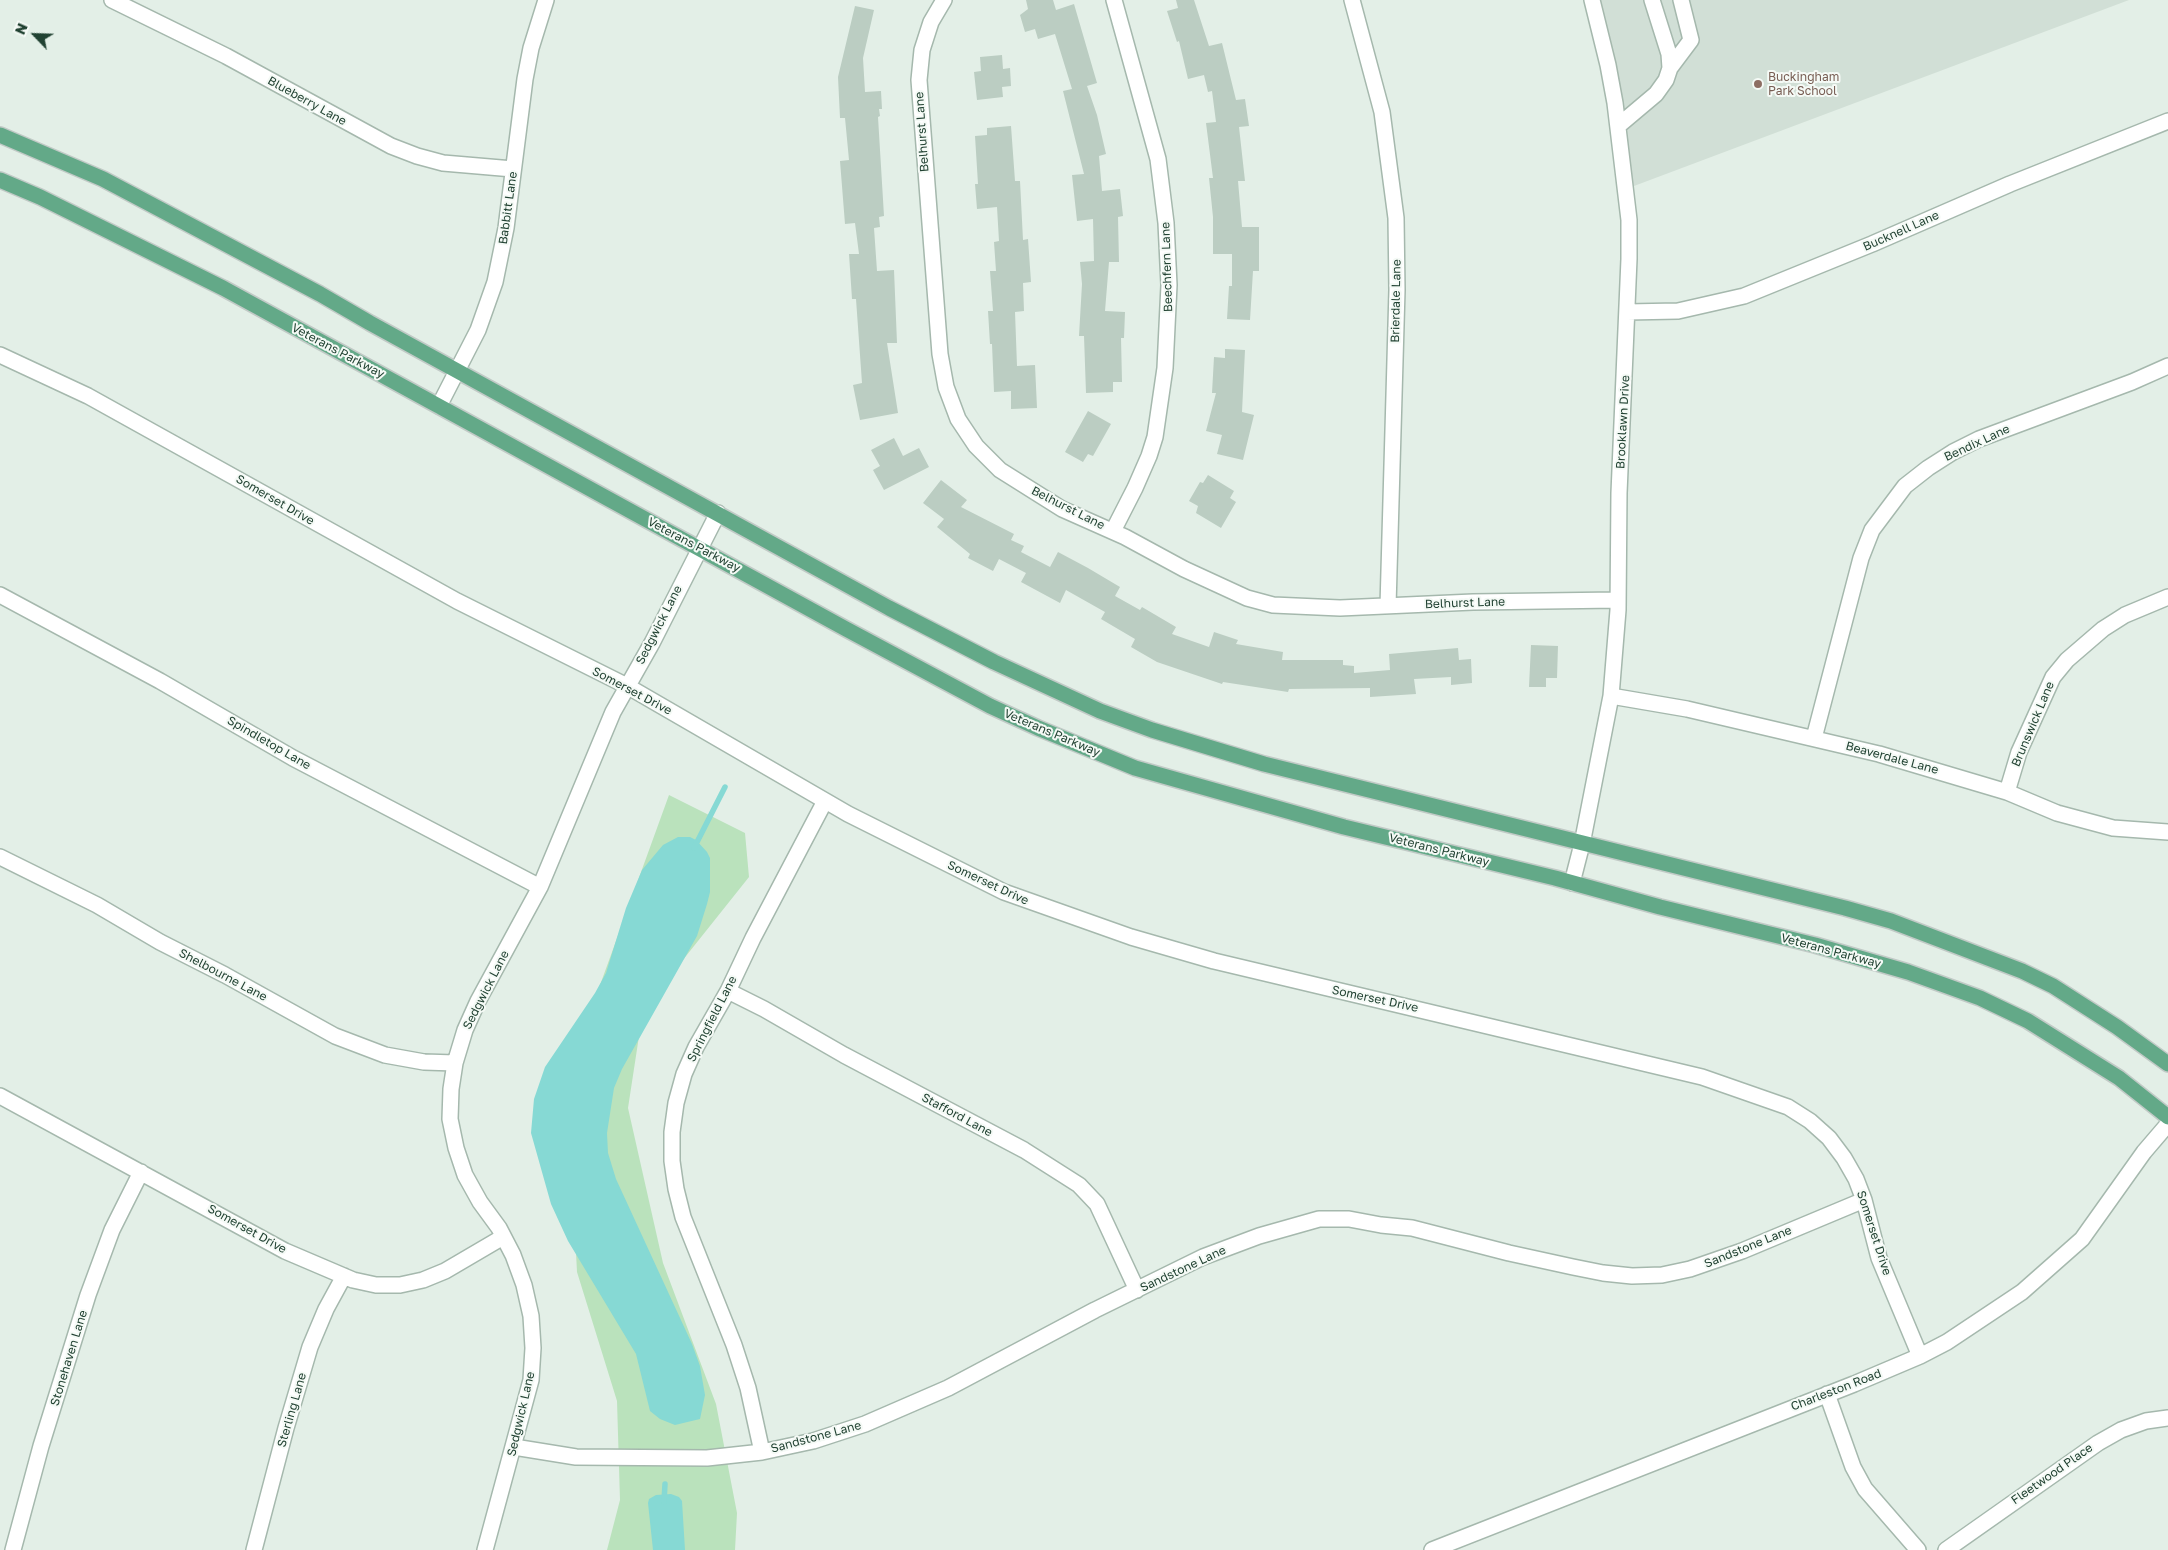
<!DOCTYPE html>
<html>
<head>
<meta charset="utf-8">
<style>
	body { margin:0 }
	#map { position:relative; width:2168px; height:1550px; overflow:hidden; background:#e3efe7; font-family:"Golos Text",sans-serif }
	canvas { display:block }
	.north { position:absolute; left:10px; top:10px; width:50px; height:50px; -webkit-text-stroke:4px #f5faf6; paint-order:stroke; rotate:294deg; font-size:14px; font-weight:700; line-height:20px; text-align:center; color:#214232 }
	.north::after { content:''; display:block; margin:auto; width:18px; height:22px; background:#214232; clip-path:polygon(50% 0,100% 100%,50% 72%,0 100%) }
</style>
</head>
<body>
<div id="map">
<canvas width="2168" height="1550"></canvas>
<div class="north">N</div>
</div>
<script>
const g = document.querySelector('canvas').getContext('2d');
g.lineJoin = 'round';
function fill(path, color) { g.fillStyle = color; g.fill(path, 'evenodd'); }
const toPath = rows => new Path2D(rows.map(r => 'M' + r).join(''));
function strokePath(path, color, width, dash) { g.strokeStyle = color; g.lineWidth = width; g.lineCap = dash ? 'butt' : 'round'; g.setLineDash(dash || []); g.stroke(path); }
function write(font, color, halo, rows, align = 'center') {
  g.font = font + ' "Golos Text",sans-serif'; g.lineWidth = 4; g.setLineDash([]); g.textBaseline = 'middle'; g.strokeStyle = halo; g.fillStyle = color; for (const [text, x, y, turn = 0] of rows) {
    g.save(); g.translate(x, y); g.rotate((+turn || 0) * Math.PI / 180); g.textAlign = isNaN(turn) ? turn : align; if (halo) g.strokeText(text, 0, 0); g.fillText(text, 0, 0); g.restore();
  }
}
fill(toPath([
	[1592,0,2129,0,1626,189]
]), '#d1dfd6');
fill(toPath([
	[669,795,745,833,749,877,643,1010,628,1108,663,1263,716,1404,737,1513,735,1550,607,1550,620,1500,617,1401,577,1272,567,1076]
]), '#bae2bc');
fill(toPath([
	[678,837,690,837,696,840,707,852,710,858,710,892,707,904,697,936,622,1069,614,1088,607,1133,608,1153,616,1179,692,1344,700,1366,705,1395,700,1419,675,1425,660,1419,650,1411,636,1354,568,1241,551,1204,531,1133,534,1099,545,1067,595,993,606,973,626,908,642,870,663,845],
	[671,1494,679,1497,682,1501,685,1550,653,1550,648,1503,649,1499,656,1495]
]), '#86d9d4');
strokePath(toPath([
	[694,848,725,787],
	[664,1502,665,1484]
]), '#86d9d4', 5.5);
fill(toPath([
	[1026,0,1053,0,1056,10,1074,4,1097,83,1087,86,1097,115,1106,154,1099,156,1102,191,1120,189,1123,216,1118,217,1119,262,1109,262,1105,311,1125,312,1124,338,1121,338,1122,382,1113,382,1113,392,1086,393,1084,336,1079,336,1082,284,1080,262,1094,261,1093,219,1077,221,1072,175,1084,174,1063,91,1072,89,1055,34,1038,39,1035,29,1025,32,1020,15,1028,9],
	[1176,0,1194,0,1209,46,1222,43,1236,100,1245,99,1249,126,1239,127,1245,181,1238,181,1242,227,1259,227,1259,271,1253,271,1250,320,1227,319,1229,286,1232,286,1232,254,1213,254,1213,217,1209,178,1213,178,1206,123,1216,122,1212,91,1208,92,1204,75,1188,79,1179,41,1177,42,1167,11,1178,8],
	[855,6,874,10,863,58,865,92,881,91,882,109,879,109,880,116,878,117,884,216,879,217,880,227,874,228,877,271,894,270,897,343,887,343,898,413,860,420,853,385,862,383,856,299,852,299,849,254,859,254,855,223,845,224,840,161,849,160,845,118,840,118,838,77],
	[1002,55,1003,69,1010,68,1011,86,1002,87,1003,97,977,100,974,72,981,71,980,57],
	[1011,126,1015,181,1020,181,1023,240,1028,239,1031,282,1023,283,1024,311,1015,312,1017,366,1035,365,1037,408,1011,409,1011,391,994,392,992,344,990,344,988,311,993,311,990,271,996,271,994,242,999,241,997,207,977,209,975,184,978,184,975,136,987,135,987,128],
	[1225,349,1245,350,1242,412,1254,415,1243,460,1217,454,1222,435,1206,431,1216,393,1212,393,1214,357,1225,358],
	[1088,411,1111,424,1093,456,1088,454,1083,462,1065,452],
	[894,438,903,456,919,448,929,467,884,490,873,470,880,466,871,450],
	[1208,475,1234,491,1230,498,1236,502,1221,528,1196,513,1198,506,1189,501,1200,482,1203,483],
	[941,480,967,500,961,507,1014,534,1011,540,1024,546,1021,552,1050,567,1058,552,1088,568,1120,587,1115,596,1140,610,1142,607,1176,627,1172,634,1209,647,1214,632,1238,640,1236,644,1283,652,1282,660,1343,660,1343,665,1354,666,1354,673,1390,670,1389,654,1458,648,1459,660,1471,659,1472,683,1451,685,1451,677,1414,679,1416,694,1370,697,1370,688,1289,689,1288,692,1223,682,1222,684,1157,662,1131,647,1135,639,1101,619,1105,612,1066,590,1060,603,1021,582,1026,573,999,559,993,571,968,558,970,554,937,527,944,519,923,503],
	[1531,645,1558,646,1557,678,1546,678,1546,687,1529,687]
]), '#bbcdc2');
const minor = toPath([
	[112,0,226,56,391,146,417,156,443,163,513,169],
	[944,0,931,22,922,50,919,80,940,354,946,387,958,419,976,446,1000,470,1062,509,1125,537,1184,569,1247,598,1273,605,1340,608,1473,602,1617,600],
	[1352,0,1382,112,1396,218,1397,290,1388,606],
	[1670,68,1691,40,1681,0],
	[1618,126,1656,94,1666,80,1670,68,1669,54,1652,0],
	[1627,312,1678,311,1744,296,1872,244,2010,184,2168,121],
	[0,355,88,396,457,601,627,686,848,814,1004,892,1131,937,1214,961,1702,1077,1788,1107,1810,1121,1829,1138,1844,1158,1856,1179,1864,1200,1879,1258,1920,1356],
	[439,406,478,330,495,282,506,228,525,79,531,48,546,0],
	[1113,531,1135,488,1149,456,1155,437,1165,368,1169,285,1166,223,1158,159,1114,0],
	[0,595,160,681,293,758,540,887],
	[1611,696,1687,709,1879,754,2007,792,2057,813,2113,828,2168,832],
	[1814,738,1861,558,1872,530,1905,486,1928,468,1953,452,1979,439,2132,382,2168,366],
	[2007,792,2019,752,2053,677,2067,660,2103,629,2125,615,2168,597],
	[0,857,97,905,160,942,225,975,335,1036,385,1055,424,1062,455,1063],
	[1572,883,1582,844,1611,696,1618,610,1619,493,1629,259,1629,220,1615,103,1608,65,1592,0],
	[728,991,764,1009,844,1055,1024,1150,1079,1185,1097,1204,1137,1290],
	[0,1096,285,1251,353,1280,376,1285,400,1285,423,1280,445,1271,503,1237],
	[1827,1394,1853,1467,1865,1489,1918,1550],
	[514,1447,576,1457,707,1458,762,1452,813,1441,865,1424,948,1388,1095,1310,1203,1257,1259,1236,1319,1219,1349,1219,1381,1225,1412,1228,1509,1253,1573,1267,1603,1273,1632,1276,1662,1275,1690,1269,1742,1251,1864,1200],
	[762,1452,748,1388,734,1345,683,1217,676,1189,672,1161,672,1132,676,1103,684,1074,696,1047,728,991,753,938,825,801],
	[13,1550,41,1446,88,1295,112,1230,141,1172],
	[254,1550,286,1428,310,1347,326,1309,344,1276],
	[485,1550,531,1380,533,1348,531,1316,524,1285,513,1255,499,1228,480,1202,465,1175,456,1148,450,1119,451,1089,455,1063,465,1030,478,1001,540,887,613,712,652,643,718,513],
	[1432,1550,1854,1384,1920,1356,1947,1342,2022,1292,2082,1239,2144,1152,2168,1124],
	[1946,1550,2098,1443,2121,1430,2146,1421,2168,1418]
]);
const major = toPath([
	[0,135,103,179,320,294,370,323,889,608,994,662,1100,711,1152,730,1264,764,1845,908,1891,921,2022,971,2053,986,2117,1027,2168,1064],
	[0,180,40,197,223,288,846,629,990,706,1038,728,1135,768,1344,827,1555,878,1660,907,1815,945,1908,972,1980,998,2028,1021,2119,1078,2168,1117]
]);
strokePath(minor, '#a5b8ad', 18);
strokePath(major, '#c1cac6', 18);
strokePath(minor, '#fff', 15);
strokePath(major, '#63a988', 15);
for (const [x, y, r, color] of [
	[1758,84,5,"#8d6e63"]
]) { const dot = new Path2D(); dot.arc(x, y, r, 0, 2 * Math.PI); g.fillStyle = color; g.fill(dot); strokePath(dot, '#f5faf6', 2); }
write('12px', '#785e54', '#f5faf6', [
	["Buckingham",1768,77],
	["Park School",1768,91]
], 'left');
write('12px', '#214232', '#f5faf6', [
	["Blueberry Lane",307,101,29],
	["Belhurst Lane",922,132,-94],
	["Babbitt Lane",508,208,-82],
	["Bucknell Lane",1901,231,-24],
	["Beechfern Lane",1167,267,-92],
	["Brierdale Lane",1396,301,-89],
	["Veterans Parkway",338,351,28],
	["Brooklawn Drive",1623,422,-87],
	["Bendix Lane",1977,443,-25],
	["Somerset Drive",275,500,30],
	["Belhurst Lane",1068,508,27],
	["Veterans Parkway",694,545,28],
	["Belhurst Lane",1465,603,-2],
	["Sedgwick Lane",659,625,-63],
	["Somerset Drive",632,691,28],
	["Brunswick Lane",2033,724,-67],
	["Veterans Parkway",1052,733,23],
	["Spindletop Lane",269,743,30],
	["Beaverdale Lane",1892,758,15],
	["Veterans Parkway",1439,850,14],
	["Somerset Drive",988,883,25],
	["Veterans Parkway",1831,951,15],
	["Shelbourne Lane",223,975,28],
	["Sedgwick Lane",486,990,-63],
	["Somerset Drive",1375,999,12],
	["Springfield Lane",712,1019,-63],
	["Stafford Lane",957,1115,28],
	["Somerset Drive",247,1229,29],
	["Somerset Drive",1874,1233,72],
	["Sandstone Lane",1748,1247,-22],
	["Sandstone Lane",1183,1269,-25],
	["Stonehaven Lane",69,1358,-73],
	["Charleston Road",1836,1390,-21],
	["Sterling Lane",292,1410,-74],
	["Sedgwick Lane",521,1414,-77],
	["Sandstone Lane",816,1437,-15],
	["Fleetwood Place",2052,1474,-35]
]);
</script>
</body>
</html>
